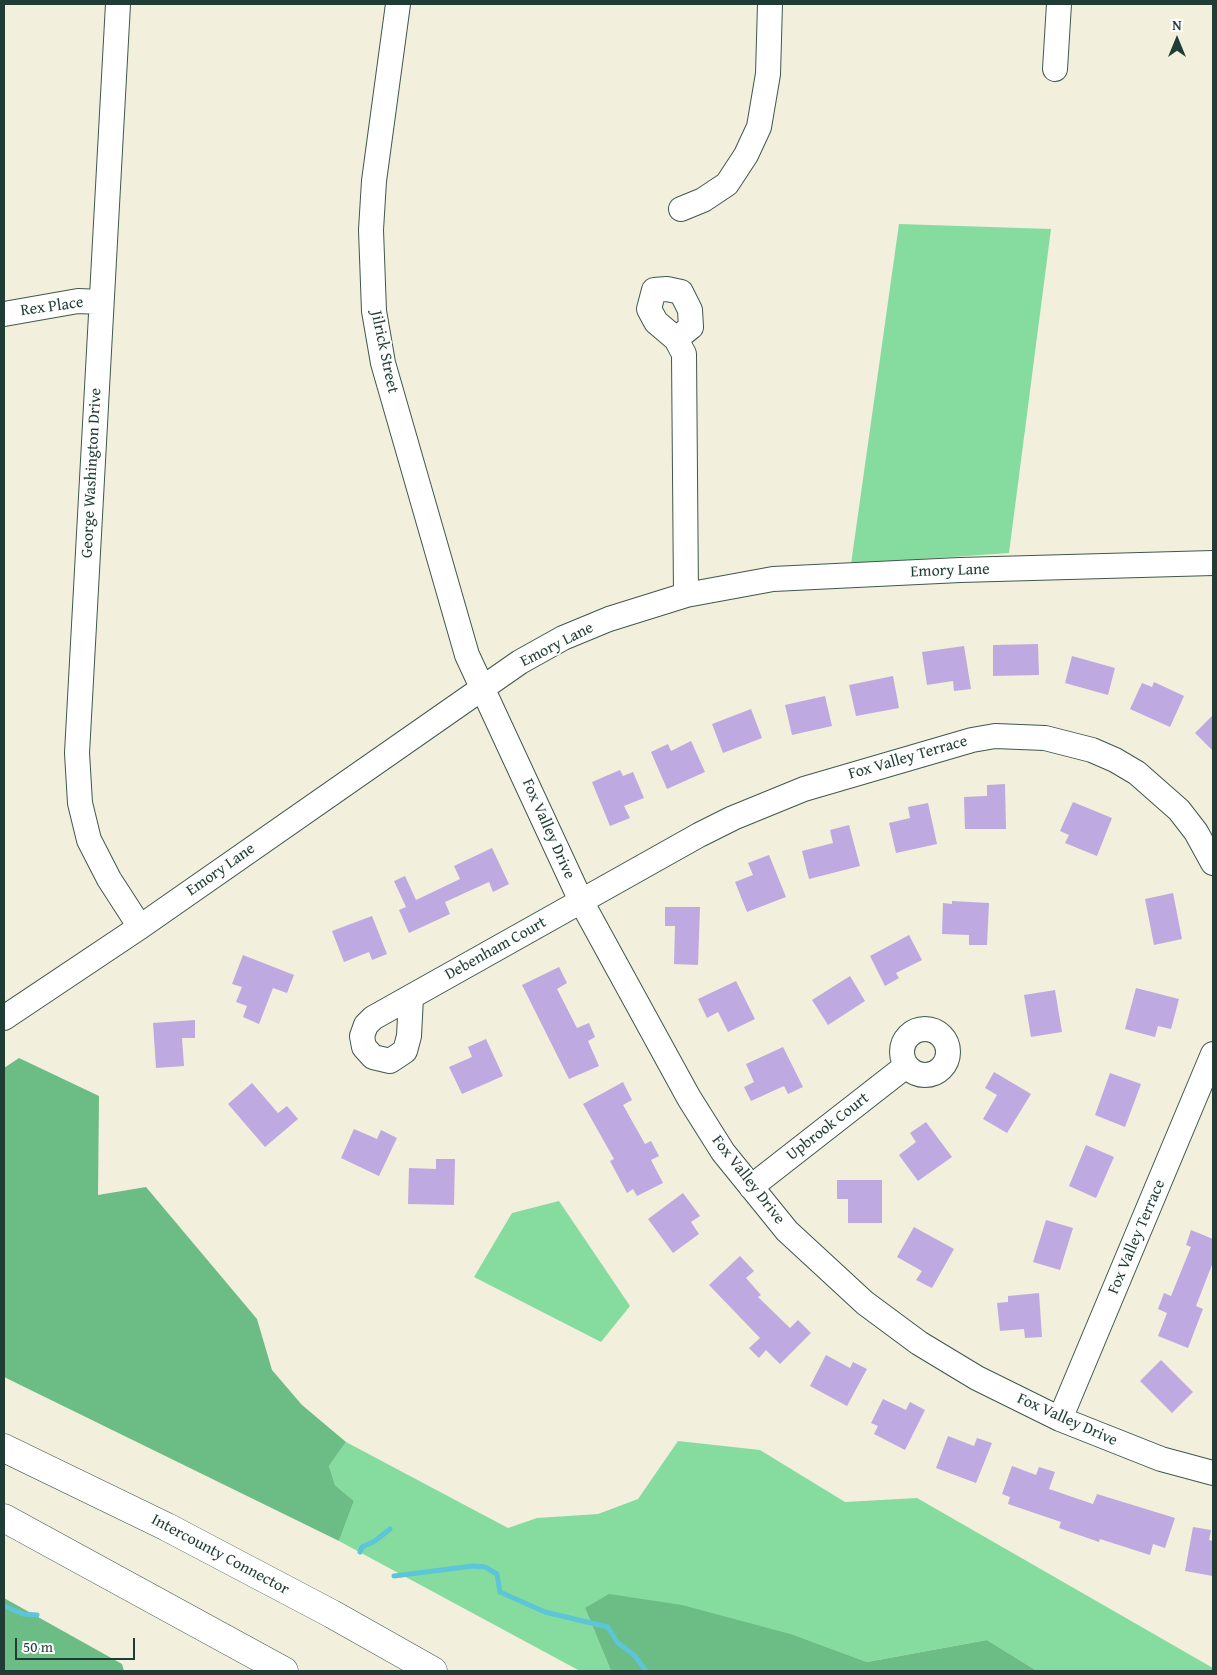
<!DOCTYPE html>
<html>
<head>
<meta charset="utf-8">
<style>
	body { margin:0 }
	#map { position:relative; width:1217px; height:1675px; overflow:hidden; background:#f2efdc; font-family:"Gentium Book Plus",serif }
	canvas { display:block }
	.frame { position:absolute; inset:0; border:5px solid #1f3d34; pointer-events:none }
	.north { position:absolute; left:1152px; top:15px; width:50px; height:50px; -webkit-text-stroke:4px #fff; paint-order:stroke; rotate:0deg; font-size:14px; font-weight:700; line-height:20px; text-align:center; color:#1f3d34 }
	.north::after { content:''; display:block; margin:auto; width:18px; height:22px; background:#1f3d34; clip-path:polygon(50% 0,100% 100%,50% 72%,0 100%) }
	.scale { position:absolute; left:15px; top:1638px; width:120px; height:22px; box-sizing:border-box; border:2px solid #1f3d34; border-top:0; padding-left:6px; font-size:15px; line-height:18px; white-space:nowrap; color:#1f3d34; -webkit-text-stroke:4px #fff; paint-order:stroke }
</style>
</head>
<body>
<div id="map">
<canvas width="1217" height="1675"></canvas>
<div class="frame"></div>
<div class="north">N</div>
<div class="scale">50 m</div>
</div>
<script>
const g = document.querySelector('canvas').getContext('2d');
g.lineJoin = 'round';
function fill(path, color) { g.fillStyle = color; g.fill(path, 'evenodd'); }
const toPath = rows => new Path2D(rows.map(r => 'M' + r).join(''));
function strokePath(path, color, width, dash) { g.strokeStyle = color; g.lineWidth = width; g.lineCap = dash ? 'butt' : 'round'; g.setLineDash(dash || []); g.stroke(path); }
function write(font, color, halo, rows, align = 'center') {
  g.font = font + ' "Gentium Book Plus",serif'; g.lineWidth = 4; g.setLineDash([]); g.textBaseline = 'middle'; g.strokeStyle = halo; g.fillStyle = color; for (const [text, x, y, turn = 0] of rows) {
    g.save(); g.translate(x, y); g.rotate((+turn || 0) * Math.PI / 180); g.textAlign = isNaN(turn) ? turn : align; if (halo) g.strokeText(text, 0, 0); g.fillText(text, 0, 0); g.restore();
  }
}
fill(toPath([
	[899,224,1051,229,1009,553,851,564],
	[559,1201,630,1306,601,1342,474,1277,512,1213],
	[678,1441,760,1450,845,1502,917,1498,1213,1668,1213,1671,1037,1671,987,1640,867,1662,794,1635,585,1608,611,1671,580,1671,339,1541,354,1501,335,1485,329,1466,346,1442,508,1528,537,1518,598,1514,638,1499]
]), '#86dc9f');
fill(toPath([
	[19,1058,99,1096,98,1195,146,1187,257,1319,272,1370,302,1405,346,1442,329,1466,335,1485,354,1501,339,1541,4,1377,4,1068],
	[609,1594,682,1605,794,1635,867,1662,987,1640,1037,1671,611,1671,585,1608],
	[4,1598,122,1664,124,1671,4,1671]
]), '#6cbc86');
strokePath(toPath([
	[360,1552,362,1547,375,1541,390,1529],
	[394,1576,473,1566,485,1567,497,1574,500,1592,545,1612,608,1627,617,1642,635,1656,646,1671],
	[4,1606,23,1614,37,1615]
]), '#5cc5d8', 5);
fill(toPath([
	[1038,644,1039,675,993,676,993,645],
	[964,646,971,689,954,691,953,681,927,685,922,652],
	[1072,656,1115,668,1108,695,1065,683],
	[893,676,899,708,856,716,849,685],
	[1154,682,1184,696,1170,727,1130,709,1142,683,1152,687],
	[825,696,832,726,792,735,785,705],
	[751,709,762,738,723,753,712,724],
	[1213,715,1213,751,1195,733],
	[691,741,705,772,667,789,651,752,668,744,671,751],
	[620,770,623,776,633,772,644,798,624,806,630,818,610,826,592,782],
	[1005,784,1006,829,965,829,964,797,987,796,987,785],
	[1073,802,1112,818,1097,856,1065,843,1069,835,1060,831],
	[928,803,937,844,896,853,889,823,910,818,908,807],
	[849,825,860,866,809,879,802,851,833,843,830,830],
	[492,848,509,884,493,892,489,882,445,902,450,914,409,933,399,910,406,907,394,881,405,876,416,900,460,879,454,866],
	[769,855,786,897,747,912,735,882,753,875,748,863],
	[1173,893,1182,939,1154,945,1145,899],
	[952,901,989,903,987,945,969,945,969,935,942,934,943,903,952,904],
	[665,907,700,907,698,965,674,964,675,926,665,926],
	[372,916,387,954,372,960,369,952,344,962,332,931],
	[909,935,922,960,896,973,899,978,885,986,870,956],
	[243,955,294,975,287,993,273,988,259,1024,243,1017,247,1006,236,1002,242,987,232,984],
	[559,967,567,983,557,989,577,1028,589,1023,595,1037,588,1041,599,1066,569,1079,522,985],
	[850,976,865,1001,828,1025,812,1000],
	[736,981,755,1019,728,1032,718,1012,707,1018,698,999],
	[1136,988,1179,999,1171,1029,1158,1026,1155,1037,1125,1029],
	[1055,990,1062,1032,1031,1037,1024,995],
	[195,1020,195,1038,182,1038,184,1066,156,1068,153,1023],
	[486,1039,503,1076,462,1094,449,1067,472,1057,468,1047],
	[783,1047,803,1087,788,1094,784,1086,751,1101,744,1087,754,1082,746,1064],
	[994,1072,1031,1094,1007,1133,983,1119,997,1095,985,1088],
	[1110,1073,1141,1084,1125,1127,1095,1115],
	[623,1082,632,1100,623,1105,645,1144,651,1141,659,1156,651,1160,663,1183,637,1196,633,1189,627,1193,610,1161,614,1159,583,1104],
	[252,1083,278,1113,287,1106,298,1119,265,1147,228,1104],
	[926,1122,952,1157,918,1181,899,1155,916,1142,910,1133],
	[354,1129,377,1139,381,1130,397,1138,379,1176,341,1158],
	[1086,1145,1114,1157,1096,1198,1069,1186],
	[436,1159,455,1159,454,1205,408,1204,409,1168,436,1169],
	[837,1180,882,1180,882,1223,848,1223,848,1199,837,1199],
	[683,1193,700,1216,691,1222,699,1234,673,1253,648,1219],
	[1046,1220,1073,1228,1060,1270,1033,1262],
	[914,1227,954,1249,932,1288,916,1280,922,1271,897,1257],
	[1191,1230,1213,1239,1213,1262,1196,1306,1203,1309,1188,1348,1158,1336,1167,1313,1158,1309,1164,1293,1171,1296,1191,1247,1186,1245],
	[740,1256,754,1271,746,1278,761,1295,758,1297,790,1328,798,1320,811,1333,780,1364,766,1350,759,1358,749,1348,760,1338,709,1285],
	[1039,1293,1042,1337,1025,1338,1024,1329,1000,1331,997,1303,1008,1302,1008,1296],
	[826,1355,850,1368,853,1362,867,1369,847,1406,810,1386],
	[1161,1360,1193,1392,1172,1413,1140,1381],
	[883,1399,906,1410,910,1402,925,1410,905,1450,874,1434,878,1426,871,1423],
	[948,1436,974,1446,977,1438,992,1443,976,1483,936,1468],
	[1012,1466,1036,1475,1039,1467,1055,1472,1049,1489,1093,1504,1097,1494,1175,1518,1165,1548,1153,1544,1150,1555,1100,1539,1099,1542,1059,1528,1061,1522,1008,1504,1010,1497,1002,1494],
	[1193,1527,1211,1530,1209,1540,1213,1541,1213,1576,1185,1571]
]), '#beaae0');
const minor = toPath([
	[118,4,77,753,80,803,89,840,109,879,140,927],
	[398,4,374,181,371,230,374,311,383,363,467,655,581,901,689,1098,723,1152,787,1231,865,1303,919,1343,977,1378,1060,1419,1161,1459,1213,1473],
	[1055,69,1059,4],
	[681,209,703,200,727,184,746,155,759,127,768,74,770,4],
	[4,314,78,301,101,302],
	[676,339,691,327,690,310,681,292,667,289,654,290,649,309,656,322,676,339,684,354,686,595],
	[411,997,409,1036,405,1051,390,1061,373,1057,364,1047,362,1036,366,1025,373,1018,699,835,733,818,804,789,972,740,995,736,1045,738,1092,750,1115,760,1137,773,1179,810,1196,832,1213,863],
	[4,1018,140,927,520,662,563,638,609,619,686,595,773,579,960,570,1213,563],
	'902 1052a23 23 0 1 1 46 0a23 23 0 1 1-46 0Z',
	[751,1187,906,1066],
	[1060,1419,1213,1054]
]);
const highway = toPath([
	[4,1448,167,1527,332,1614,433,1671],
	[4,1518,284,1671]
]);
strokePath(minor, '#3f584d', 26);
strokePath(highway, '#3f584d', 29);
strokePath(minor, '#fff', 24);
strokePath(highway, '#fff', 28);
write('16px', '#1f3d34', '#fff', [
	["Rex Place",52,307,-8],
	["Jilrick Street",384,352,78],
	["George Washington Drive",92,473,-87],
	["Emory Lane",950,571,-2],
	["Emory Lane",557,645,-27],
	["Fox Valley Terrace",908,758,-16],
	["Fox Valley Drive",548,829,66],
	["Emory Lane",221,870,-35],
	["Debenham Court",496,949,-29],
	["Upbrook Court",828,1127,-38],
	["Fox Valley Drive",748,1180,52],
	["Fox Valley Terrace",1137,1237,-67],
	["Fox Valley Drive",1067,1420,24],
	["Intercounty Connector",220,1555,28]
]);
</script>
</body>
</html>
